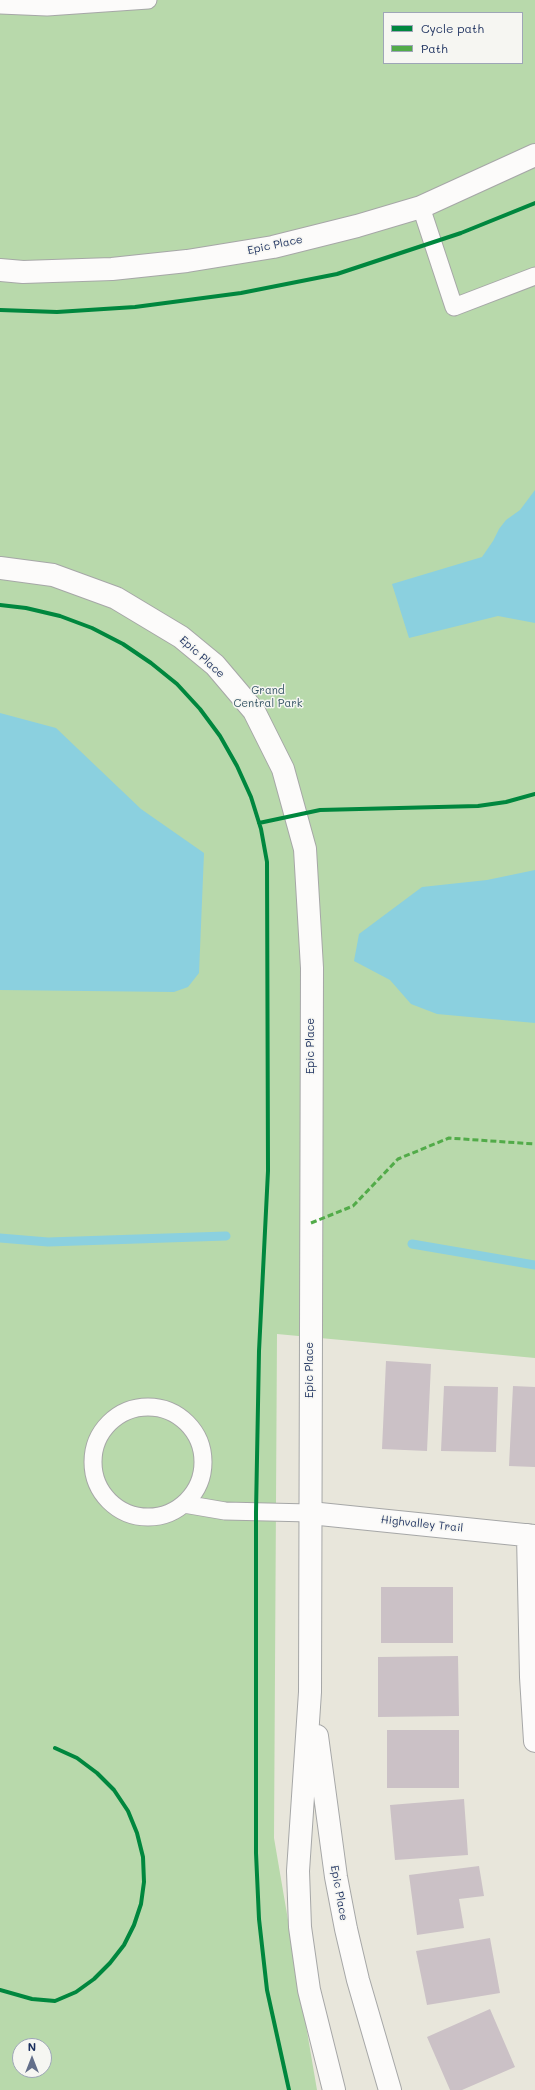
<!DOCTYPE html>
<html>
<head>
<meta charset="utf-8">
<style>
	body { margin:0 }
	#map { position:relative; width:535px; height:2090px; overflow:hidden; background:#e8e6db; font-family:Mali,sans-serif }
	canvas { display:block }
	.legend { position:absolute; left:383px; top:12px; width:140px; height:52px; box-sizing:border-box; background:#f6f6f2; border:1px solid #9ea6b7; margin:0; padding:5px 7px; list-style:none; font-size:12px; color:#1b2f5e }
	.legend li { display:flex; align-items:center; gap:8px; height:20px }
	.legend b { width:20px; border:1px solid #9ea6b7 }
	.north { position:absolute; left:12px; top:2038px; width:40px; height:40px; box-sizing:border-box; background:#f6f6f2; border:1px solid #9ea6b7; border-radius:50%; rotate:0deg; font-size:11px; font-weight:700; line-height:16px; text-align:center; color:#1b2f5e }
	.north::after { content:''; display:block; margin:auto; width:14px; height:18px; background:#636f8a; clip-path:polygon(50% 0,100% 100%,50% 72%,0 100%) }
</style>
</head>
<body>
<div id="map">
<canvas width="535" height="2090"></canvas>
<ul class="legend">
<li><b style="height:5px;background:#00873e"></b>Cycle path</li>
<li><b style="height:5px;background:#52ab49"></b>Path</li>
</ul>
<div class="north">N</div>
</div>
<script>
const g = document.querySelector('canvas').getContext('2d');
g.lineJoin = 'round';
function fill(path, color) { g.fillStyle = color; g.fill(path, 'evenodd'); }
const toPath = rows => new Path2D(rows.map(r => 'M' + r).join(''));
function strokePath(path, color, width, dash) { g.strokeStyle = color; g.lineWidth = width; g.lineCap = dash ? 'butt' : 'round'; g.setLineDash(dash || []); g.stroke(path); }
function write(font, color, halo, rows, align = 'center') {
  g.font = font + ' Mali,sans-serif'; g.lineWidth = 3; g.setLineDash([]); g.textBaseline = 'middle'; g.strokeStyle = halo; g.fillStyle = color; for (const [text, x, y, turn = 0] of rows) {
    g.save(); g.translate(x, y); g.rotate((+turn || 0) * Math.PI / 180); g.textAlign = isNaN(turn) ? turn : align; if (halo) g.strokeText(text, 0, 0); g.fillText(text, 0, 0); g.restore();
  }
}
fill(toPath([
	[0,0,535,0,535,1358,277,1334,274,1838,317,2090,0,2090],
	[384,13,522,13,522,63,384,63],
	[20,2046,44,2046,44,2070,20,2070]
]), '#b8d9ab');
fill(toPath([
	[535,490,535,623,498,616,409,638,392,584,482,557,493,541,499,529,506,520,520,510],
	[0,713,56,728,141,809,204,853,199,973,188,987,174,992,0,990],
	[535,870,535,1023,437,1014,411,1004,390,980,354,961,359,934,422,887,487,880]
]), '#8bd0df');
strokePath(toPath([
	[0,1238,48,1242,226,1236],
	[412,1244,535,1265]
]), '#8bd0df', 9);
fill(toPath([
	[386,1361,431,1364,427,1451,382,1449],
	[444,1386,498,1387,496,1452,441,1451],
	[513,1386,535,1387,535,1467,509,1466],
	[381,1587,453,1587,453,1643,381,1643],
	[458,1656,459,1716,378,1717,378,1657],
	[387,1730,459,1730,459,1788,387,1788],
	[464,1799,468,1855,395,1860,390,1805],
	[479,1866,484,1896,459,1899,464,1928,417,1935,409,1875],
	[490,1938,500,1993,427,2005,416,1951],
	[490,2009,515,2067,462,2090,450,2090,427,2037]
]), '#cbc1c6');
const service = toPath([
	[0,5,47,7,148,0],
	[421,207,454,307,535,276],
	'93 1462a55 55 0 1 1 110 0a55 55 0 1 1-110 0Z',
	[184,1504,225,1511,310,1513]
]);
const minor = toPath([
	[310,1513,535,1536],
	[528,1535,531,1677,535,1741]
]);
const tertiary = toPath([
	[0,270,23,272,112,269,187,261,273,247,357,226,421,207,535,155],
	[0,568,53,575,116,598,181,637,215,665,254,711,283,769,305,849,312,968,310,1692,298,1871,300,1927,309,1990,334,2090],
	[317,1736,336,1877,346,1929,358,1980,390,2090]
]);
strokePath(service, '#a6a7a7', 19);
strokePath(minor, '#a6a7a7', 24);
strokePath(tertiary, '#a6a7a7', 24);
strokePath(service, '#fcfbfa', 17);
strokePath(minor, '#fcfbfa', 22);
strokePath(tertiary, '#fcfbfa', 22);
strokePath(toPath([
	[311,1223,353,1206,398,1159,449,1138,535,1144]
]), '#52ab49', 3, [6, 3]);
strokePath(toPath([
	[0,310,57,312,135,307,241,293,337,274,461,233,535,203],
	[0,605,26,608,60,616,92,628,123,644,151,663,177,684,200,709,220,736,237,766,251,797,261,829,267,862,268,1171,259,1351,256,1512,256,1853,259,1919,267,1990,289,2090],
	[259,823,320,810,478,806,506,802,535,794],
	[0,1990,32,1999,55,2001,76,1992,94,1979,110,1963,124,1945,134,1925,141,1904,144,1882,143,1857,137,1833,128,1811,114,1790,97,1773,77,1758,55,1748]
]), '#00873e', 4);
write('11px', '#1b2f5e', '#f6f6f2', [
	["Epic Place",275,245,-12],
	["Epic Place",202,657,42],
	["Epic Place",311,1046,-90],
	["Epic Place",310,1370,-90],
	["Highvalley Trail",422,1524,6],
	["Epic Place",339,1893,80]
]);
write('11px', '#385767', '#f6f6f2', [
	["Grand",268,691],
	["Central Park",268,704]
]);
</script>
</body>
</html>
